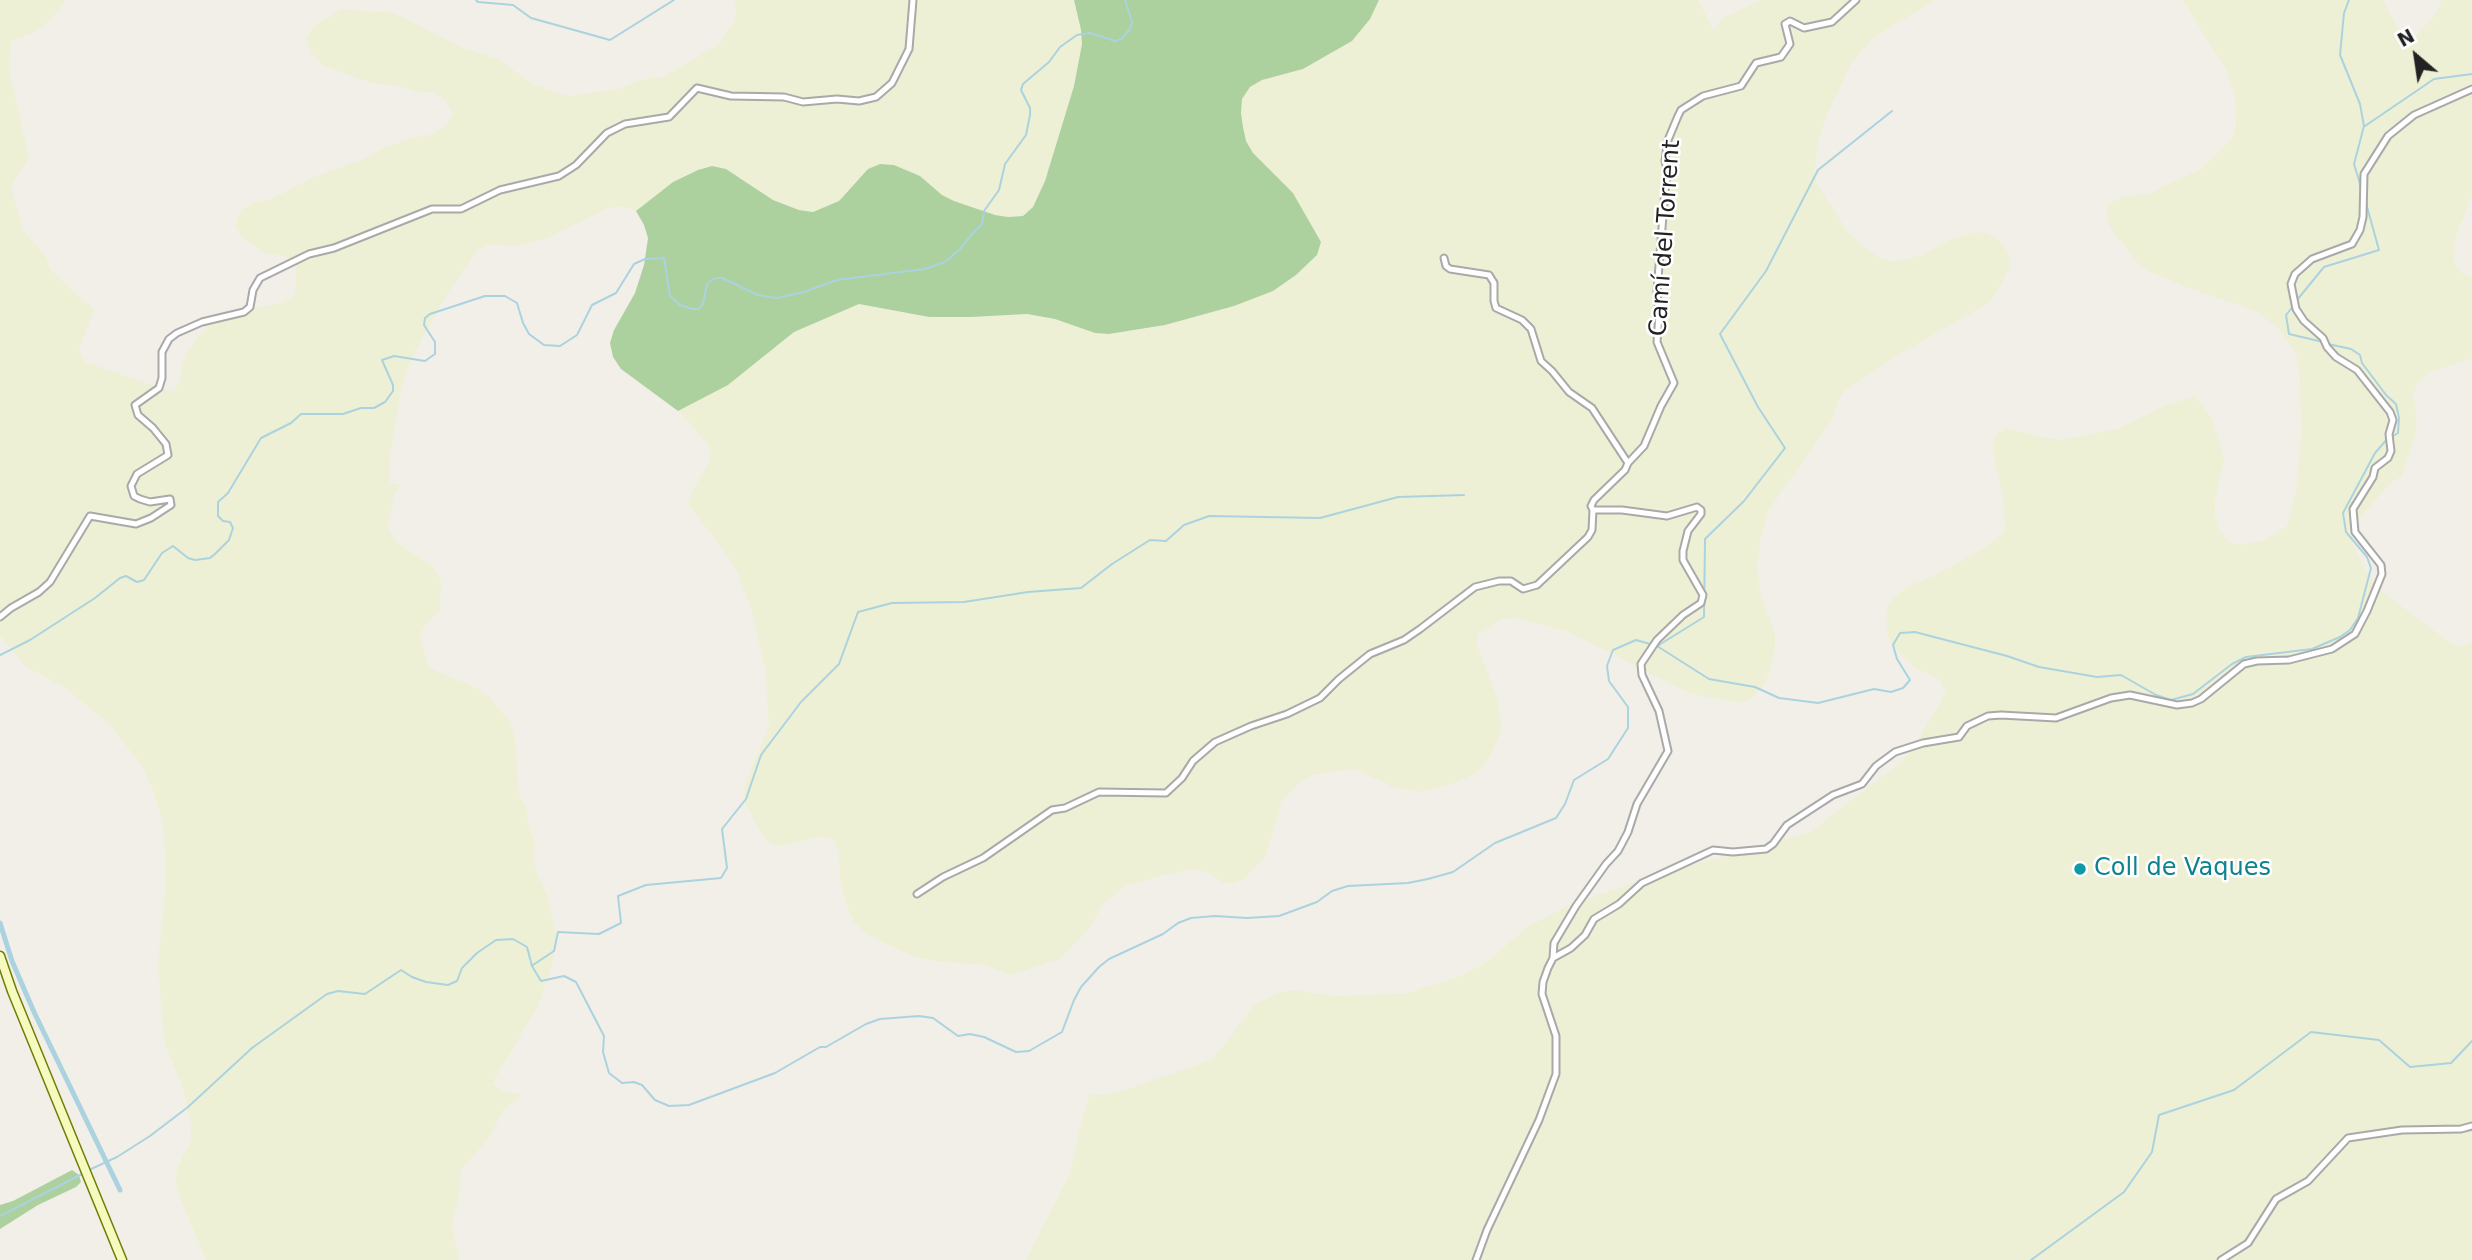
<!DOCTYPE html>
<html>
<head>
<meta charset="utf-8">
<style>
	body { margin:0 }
	#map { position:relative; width:2472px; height:1260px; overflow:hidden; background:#f2efe9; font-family:"DejaVu Sans",sans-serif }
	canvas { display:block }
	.north { position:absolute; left:2381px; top:21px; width:70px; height:70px; -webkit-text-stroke:5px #fff; paint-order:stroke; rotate:331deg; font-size:19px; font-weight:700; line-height:28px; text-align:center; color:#222 }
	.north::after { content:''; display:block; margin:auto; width:24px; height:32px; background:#222; clip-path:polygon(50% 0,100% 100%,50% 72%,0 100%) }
</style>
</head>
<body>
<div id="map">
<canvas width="2472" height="1260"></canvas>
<div class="north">N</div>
</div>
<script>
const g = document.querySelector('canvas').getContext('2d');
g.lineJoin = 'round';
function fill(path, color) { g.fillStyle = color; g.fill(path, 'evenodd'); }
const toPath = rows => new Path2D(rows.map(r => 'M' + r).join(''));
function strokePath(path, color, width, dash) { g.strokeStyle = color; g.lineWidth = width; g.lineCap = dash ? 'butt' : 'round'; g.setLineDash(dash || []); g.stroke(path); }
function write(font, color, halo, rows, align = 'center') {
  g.font = font + ' "DejaVu Sans",sans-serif'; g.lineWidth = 5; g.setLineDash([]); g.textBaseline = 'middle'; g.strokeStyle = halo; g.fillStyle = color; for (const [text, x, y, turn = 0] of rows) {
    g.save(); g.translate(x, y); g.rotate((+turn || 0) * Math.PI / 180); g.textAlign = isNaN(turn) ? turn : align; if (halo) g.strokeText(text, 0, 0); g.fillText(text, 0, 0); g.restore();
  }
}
fill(toPath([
	[0,0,67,0,47,23,36,32,11,41,9,69,29,159,11,186,23,230,45,255,50,269,94,310,79,349,85,362,173,392,180,382,182,366,188,351,196,339,208,327,236,311,281,303,295,295,296,264,284,256,267,254,243,239,235,225,241,210,255,201,269,200,316,176,366,158,383,148,414,137,431,135,445,126,453,114,445,100,433,92,418,93,403,87,371,83,323,66,312,54,306,38,314,26,342,9,394,13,463,48,496,58,535,85,568,96,617,89,648,78,663,77,719,44,735,20,736,7,734,0,1074,0,1081,30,1082,44,1074,86,1045,181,1033,207,1023,216,1008,217,995,215,954,201,942,195,920,176,857,179,839,201,827,208,814,212,799,210,773,200,738,176,712,166,685,175,636,211,622,207,608,208,545,239,517,246,489,245,478,250,445,297,411,359,402,385,390,458,390,483,400,484,394,494,388,528,396,542,433,566,441,580,440,611,428,622,420,634,428,667,473,686,486,694,508,718,515,737,519,795,527,809,528,824,535,842,534,857,536,871,548,897,557,938,552,966,538,1006,492,1084,506,1092,522,1094,502,1112,491,1136,461,1170,459,1196,452,1226,459,1260,206,1260,178,1193,175,1180,178,1166,191,1141,191,1126,182,1085,165,1046,163,1032,158,961,165,891,165,848,162,820,154,793,143,767,108,723,64,687,26,667,0,636],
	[1379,0,1698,0,1714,30,1724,17,1762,0,1936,0,1880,33,1869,42,1851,64,1827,115,1818,142,1815,170,1817,184,1848,232,1869,251,1881,258,1895,262,1922,255,1947,241,1974,232,1988,233,2000,241,2008,252,2010,266,2004,279,1989,303,1891,359,1844,391,1837,403,1834,417,1769,510,1761,537,1757,565,1760,593,1775,633,1775,647,1769,674,1762,687,1752,698,1740,703,1697,695,1684,691,1571,633,1516,618,1503,619,1478,633,1477,645,1497,698,1502,726,1498,739,1485,765,1475,774,1449,785,1421,792,1393,787,1355,769,1313,775,1301,782,1281,802,1266,856,1246,877,1233,884,1221,882,1209,873,1195,869,1168,874,1127,885,1104,903,1090,927,1061,958,1011,975,985,965,942,962,915,957,876,939,864,932,854,922,848,909,840,882,839,853,834,840,821,837,779,846,766,841,745,804,744,790,748,777,769,725,765,668,752,613,738,573,723,549,688,504,692,491,707,467,712,453,706,442,678,411,728,385,794,332,859,304,929,317,971,317,1027,314,1055,319,1095,333,1109,334,1151,328,1206,314,1273,291,1296,275,1317,255,1321,242,1293,193,1253,153,1246,141,1243,127,1241,113,1242,99,1250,87,1262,80,1303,69,1352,41,1370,19],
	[2182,0,2383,0,2405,42,2416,36,2436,14,2442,0,2472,0,2472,196,2457,233,2453,260,2461,272,2472,277,2472,359,2429,372,2419,382,2413,394,2417,422,2415,436,2402,476,2390,484,2362,516,2353,527,2351,540,2363,566,2379,589,2448,641,2460,647,2472,641,2472,1260,1026,1260,1070,1173,1082,1118,1090,1094,1104,1095,1118,1092,1212,1060,1255,1004,1281,992,1294,990,1336,996,1407,993,1461,976,1486,962,1529,926,1567,906,1647,878,1810,832,1900,763,1910,753,1946,692,1939,680,1914,667,1894,647,1887,635,1886,621,1888,607,1896,595,1907,587,1933,576,1983,549,2005,531,2004,504,1992,448,1995,435,2006,428,2048,438,2062,440,2076,437,2118,429,2164,406,2195,396,2212,418,2224,459,2215,500,2215,516,2220,530,2229,542,2241,545,2265,540,2287,526,2296,491,2301,435,2300,378,2295,351,2278,328,2255,311,2188,288,2149,271,2138,263,2111,229,2106,216,2109,203,2122,197,2150,193,2201,169,2231,140,2236,127,2235,98,2227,71]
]), '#eef0d5');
fill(toPath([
	[1074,0,1379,0,1370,19,1352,41,1303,69,1262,80,1250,87,1242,99,1241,113,1243,127,1246,141,1253,153,1293,193,1321,242,1317,255,1296,275,1273,291,1234,306,1165,325,1109,334,1095,333,1055,319,1027,314,971,317,929,317,859,304,794,332,728,385,678,411,621,369,613,357,610,343,614,330,635,293,644,265,648,238,644,225,636,211,673,182,698,170,712,166,726,169,773,200,799,210,813,212,839,201,868,169,880,164,894,165,920,176,942,195,954,201,995,215,1008,217,1023,216,1033,207,1045,181,1074,86,1082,44,1081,30],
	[72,1170,79,1175,81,1182,76,1187,38,1205,0,1229,0,1205,13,1201]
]), '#add19e');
strokePath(toPath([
	[476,0,478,2,513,5,531,18,610,40,674,0],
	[2349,0,2344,13,2340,55,2360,104,2364,126,2354,164,2361,187],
	[2365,126,2434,79,2472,74],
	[2297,300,2324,267,2379,250,2366,203],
	[2294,305,2286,315,2289,334,2323,342],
	[2328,344,2351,349,2360,355,2362,363,2386,395,2396,404,2399,418,2398,433,2393,436],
	[1659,645,1704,617,1705,539,1744,501,1785,448,1758,407,1720,334,1766,271,1818,170,1892,111],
	[0,655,30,640,95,598,120,578,126,576,137,582,144,580,162,553,173,546,188,558,195,560,210,558,215,554,229,540,233,528,230,522,223,521,218,516,218,502,228,493,261,438,291,423,301,414,343,414,361,408,374,408,385,402,393,391,393,385,382,360,394,356,425,361,435,354,435,342,424,325,425,318,430,314,485,296,505,296,517,303,523,323,529,334,544,345,560,346,577,335,592,305,616,293,634,264,645,259,664,258,670,296,680,305,692,309,699,309,703,304,707,284,715,278,722,278,758,295,777,298,804,292,837,280,925,269,945,262,960,249,973,233,982,224,984,211,999,190,1005,164,1026,135,1030,115,1030,108,1021,90,1023,84,1049,62,1060,47,1077,35,1090,33,1115,41,1121,39,1130,29,1132,22,1125,0],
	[533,965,554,951,558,932,599,934,621,923,618,896,646,885,721,878,727,868,722,829,746,799,761,755,801,702,839,664,858,612,892,603,964,602,1028,592,1081,588,1112,564,1150,540,1166,541,1184,525,1209,516,1320,518,1398,497,1464,495],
	[89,1170,117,1157,150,1136,188,1107,252,1048,327,994,338,991,365,994,401,970,412,977,426,982,448,985,457,981,462,968,477,953,496,940,513,939,527,947,532,966,541,981,564,976,576,982,604,1036,603,1052,609,1073,622,1083,634,1082,642,1085,655,1100,669,1106,689,1105,775,1073,820,1047,826,1047,866,1024,880,1019,919,1016,933,1018,958,1036,970,1034,984,1037,1016,1052,1029,1051,1062,1032,1074,1000,1081,987,1099,967,1109,959,1163,934,1178,923,1191,918,1215,916,1247,918,1279,916,1317,902,1332,891,1348,886,1408,883,1428,879,1453,872,1495,843,1556,818,1565,804,1574,780,1608,759,1628,728,1628,707,1609,681,1607,666,1613,650,1636,640,1657,646,1709,679,1755,687,1779,698,1818,703,1874,689,1891,692,1903,688,1910,680,1897,659,1893,645,1900,633,1915,632,2007,656,2039,667,2097,677,2121,675,2156,695,2171,700,2193,694,2232,664,2246,657,2312,649,2340,637,2350,630,2358,618,2371,568,2367,557,2346,532,2343,513,2375,453,2388,438],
	[0,1216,84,1173],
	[2031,1260,2124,1192,2152,1152,2159,1115,2234,1090,2311,1032,2379,1040,2410,1067,2451,1063,2472,1041]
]), '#aad3df', 2);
strokePath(toPath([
	[0,923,12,961,34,1012,120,1190]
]), '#aad3df', 5);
const street = toPath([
	[1444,258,1446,266,1450,269,1489,275,1494,283,1494,301,1496,308,1522,320,1531,329,1541,361,1552,371,1569,392,1592,408,1628,463,1625,470,1594,500,1591,506,1593,510,1622,510,1667,516,1697,507,1701,510,1701,514,1688,531,1683,551,1683,560,1703,595,1701,603,1683,615,1657,640,1641,664,1642,675,1659,711,1668,751,1637,804,1628,832,1618,851,1606,864,1576,906,1554,943,1553,958],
	[1628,463,1644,446,1661,406,1674,383,1657,342,1659,314,1657,291,1665,190,1668,173,1665,161,1668,140,1678,116,1681,110,1703,96,1741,86,1756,63,1781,57,1790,44,1785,24,1790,21,1804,28,1832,22,1856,0],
	[0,617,11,608,39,592,50,582,90,516,136,524,151,518,171,505,170,499,150,502,140,499,134,496,131,486,137,474,168,455,166,444,153,428,138,415,135,405,159,388,162,378,162,352,169,339,177,333,202,322,244,312,250,307,253,290,260,278,309,254,334,248,432,209,461,209,500,190,559,176,576,165,607,133,625,124,669,117,697,88,731,96,784,97,803,102,837,99,859,101,876,97,892,83,909,49,913,0],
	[917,894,943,877,983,858,1052,810,1065,808,1099,792,1166,793,1182,778,1193,761,1215,742,1251,726,1287,714,1320,698,1339,679,1370,654,1404,640,1420,629,1475,587,1499,581,1511,581,1523,589,1537,585,1588,537,1592,530,1593,510],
	[1476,1260,1487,1230,1539,1120,1556,1074,1556,1036,1542,994,1543,982,1548,968,1553,958,1571,948,1585,935,1594,919,1619,904,1642,883,1713,850,1733,852,1766,849,1773,844,1787,825,1833,795,1862,784,1876,766,1895,752,1923,743,1959,737,1967,726,1988,716,2001,715,2056,718,2111,698,2130,695,2177,705,2192,703,2201,699,2244,664,2257,661,2289,660,2332,649,2355,634,2367,611,2382,574,2381,565,2355,532,2353,509,2373,477,2375,468,2388,458,2391,451,2389,434,2393,420,2390,412,2357,370,2336,357,2327,347,2323,338,2304,321,2296,309,2291,284,2295,274,2312,259,2352,244,2360,230,2363,217,2364,174,2388,136,2414,115,2472,89],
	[2221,1260,2248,1243,2276,1199,2308,1181,2348,1138,2402,1130,2461,1129,2472,1126]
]);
const secondary = toPath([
	[0,956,12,991,122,1260]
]);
strokePath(street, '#a9a9a9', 9);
strokePath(secondary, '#707d05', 11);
strokePath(street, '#fff', 5);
strokePath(secondary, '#f7fabf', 8);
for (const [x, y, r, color] of [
	[2080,869,7,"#0f9aa8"]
]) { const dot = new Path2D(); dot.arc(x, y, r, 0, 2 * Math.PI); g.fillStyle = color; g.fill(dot); strokePath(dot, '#fff', 2.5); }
write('24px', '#222', '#fff', [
	["Camí del Torrent",1666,238,-86]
]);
write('24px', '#0d838f', '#fff', [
	["Coll de Vaques",2094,869]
], 'left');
</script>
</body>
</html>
